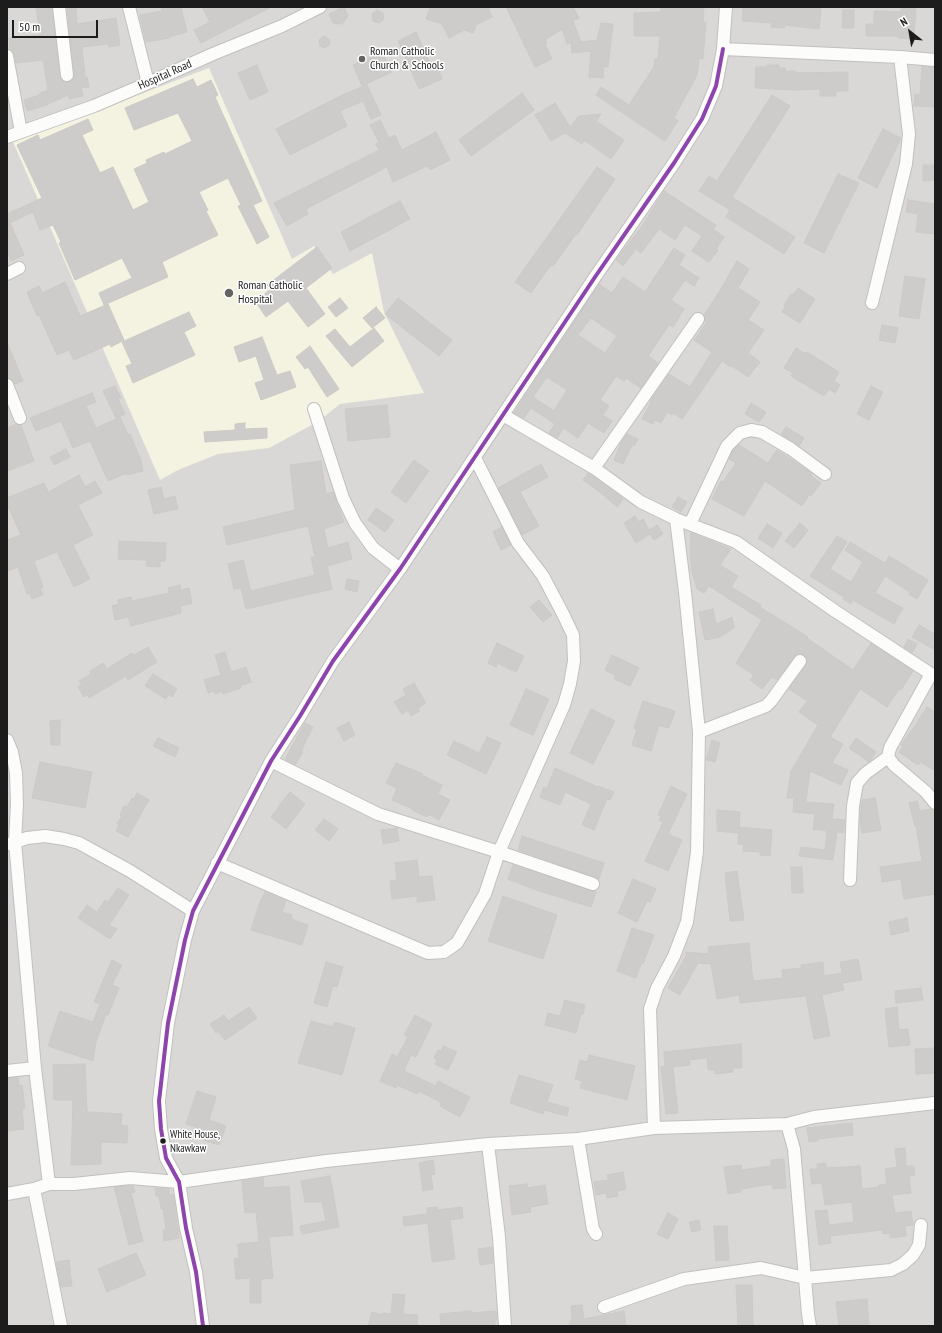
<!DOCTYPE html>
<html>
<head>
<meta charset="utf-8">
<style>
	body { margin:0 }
	#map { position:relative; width:942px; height:1333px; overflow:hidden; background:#eae8e5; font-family:"PT Sans Narrow",sans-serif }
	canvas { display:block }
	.frame { position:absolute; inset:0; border:8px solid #1c1c1c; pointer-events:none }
	.north { position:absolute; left:890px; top:12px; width:40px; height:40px; -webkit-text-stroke:3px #fff; paint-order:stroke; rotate:329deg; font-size:11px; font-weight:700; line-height:16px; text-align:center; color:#1c1c1c }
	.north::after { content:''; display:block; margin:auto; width:14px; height:18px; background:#1c1c1c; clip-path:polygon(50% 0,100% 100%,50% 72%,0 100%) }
	.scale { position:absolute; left:12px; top:20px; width:86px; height:18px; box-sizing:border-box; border:2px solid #1c1c1c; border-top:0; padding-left:5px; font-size:12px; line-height:14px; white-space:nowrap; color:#1c1c1c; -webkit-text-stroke:3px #fff; paint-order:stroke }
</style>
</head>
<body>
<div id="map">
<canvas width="942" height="1333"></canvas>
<div class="frame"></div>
<div class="north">N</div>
<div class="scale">50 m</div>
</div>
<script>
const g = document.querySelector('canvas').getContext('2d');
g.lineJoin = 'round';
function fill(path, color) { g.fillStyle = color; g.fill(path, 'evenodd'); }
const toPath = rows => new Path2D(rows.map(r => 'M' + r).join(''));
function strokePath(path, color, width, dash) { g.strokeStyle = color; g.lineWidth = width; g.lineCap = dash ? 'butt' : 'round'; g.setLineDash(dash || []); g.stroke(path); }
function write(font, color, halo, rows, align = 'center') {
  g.font = font + ' "PT Sans Narrow",sans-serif'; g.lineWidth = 3; g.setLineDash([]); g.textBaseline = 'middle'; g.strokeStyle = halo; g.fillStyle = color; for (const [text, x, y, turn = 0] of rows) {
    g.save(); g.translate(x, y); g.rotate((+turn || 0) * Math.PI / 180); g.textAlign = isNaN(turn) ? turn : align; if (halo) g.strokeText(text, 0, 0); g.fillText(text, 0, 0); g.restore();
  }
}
fill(toPath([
	[7,7,935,7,935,1326,7,1326]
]), '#d9d8d6');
fill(toPath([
	[209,68,292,259,314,246,333,274,372,253,384,312,424,393,340,404,319,421,269,448,218,454,178,470,160,480,13,142]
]), '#f4f2e0');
const building = toPath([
	[36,7,52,7,60,76,64,82,71,81,74,78,74,75,67,7,76,7,77,24,116,18,120,45,109,47,108,44,82,47,85,77,87,77,89,87,81,88,83,96,69,99,68,95,44,106,27,111,24,100,40,95,40,93,48,90,43,60,16,63,14,54,10,49,9,38,40,35,36,7],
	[161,7,181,7,187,32,169,37,169,38,146,42,140,15,162,11,161,7],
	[202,7,271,7,201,43,194,30,210,22,202,7],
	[344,7,348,16,342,24,333,23,329,14,344,7],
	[430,7,488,7,492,17,476,25,473,33,464,30,449,38,442,24,426,19,430,7],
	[506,7,573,7,579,18,573,21,581,42,597,40,601,23,613,24,608,67,604,66,603,78,589,77,591,51,572,53,571,42,567,44,562,29,545,40,547,44,545,44,552,59,535,67,506,7],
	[661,7,704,7,703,22,706,22,703,59,699,58,697,75,674,118,678,121,665,141,596,95,601,87,629,105,654,67,655,59,658,59,660,36,634,36,634,13,661,12,661,7],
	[743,7,821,7,819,29,785,25,784,28,771,27,772,23,742,21,743,7],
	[901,7,916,7,914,39,898,38,898,36,866,36,866,24,874,24,874,11,899,12,901,11,901,7],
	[377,10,383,13,384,19,379,23,373,21,372,14,377,10],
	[843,10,854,10,854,28,842,28,843,10],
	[416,32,433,70,438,68,442,79,419,89,398,41,416,32],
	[324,36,329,39,330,44,325,48,320,46,319,40,324,36],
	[382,51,392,72,362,86,353,65,382,51],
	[257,65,268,92,250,100,238,73,257,65],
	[767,65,779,65,779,68,785,68,785,71,796,71,796,73,848,72,848,91,836,91,836,96,820,96,820,89,795,90,755,88,756,67,767,67,767,65],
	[922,66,935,67,935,107,914,106,915,94,920,95,922,66],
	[193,79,197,87,211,80,218,95,215,97,262,201,253,205,269,237,257,244,238,206,241,205,228,178,199,192,208,210,206,211,218,235,162,262,168,277,104,305,99,293,132,278,122,258,75,280,59,243,61,242,53,225,40,230,33,212,10,223,24,255,11,261,7,251,7,214,42,198,17,145,38,135,40,140,88,119,93,130,82,135,100,173,113,167,133,210,149,202,134,169,147,163,146,160,164,152,165,154,192,141,178,113,134,130,125,108,193,79],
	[367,85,381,115,371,119,363,101,340,111,347,126,290,155,276,129,342,95,367,85],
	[522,93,534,110,471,156,459,140,522,93],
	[772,95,790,106,732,197,795,237,784,254,726,217,730,210,699,191,709,176,717,181,772,95],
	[555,103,570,127,579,116,601,114,596,121,624,140,611,159,584,140,582,144,565,133,551,141,535,115,555,103],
	[380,120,389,138,395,135,402,150,436,132,450,160,430,170,427,166,393,182,387,167,306,209,308,214,287,226,274,203,379,150,376,144,379,142,370,125,380,120],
	[883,129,901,138,877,188,858,178,883,129],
	[923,165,935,165,935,180,923,181,923,165],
	[597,167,615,179,577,235,576,234,553,266,551,265,531,293,515,282,597,167],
	[838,174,859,183,824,253,804,243,838,174],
	[664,191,716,225,713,229,724,237,716,249,718,250,709,262,692,251,702,236,685,225,675,240,659,229,641,253,636,249,623,266,616,260,642,226,664,191],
	[908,200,935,204,935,234,916,232,918,214,906,212,908,200],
	[400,201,410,219,350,251,341,232,400,201],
	[317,247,332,268,306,288,325,314,308,327,288,301,266,317,255,301,271,289,267,285,317,247],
	[674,248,685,255,679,265,699,278,694,286,685,280,671,300,684,309,673,327,669,325,648,356,658,363,641,388,626,378,624,381,616,376,600,400,609,406,603,415,612,421,604,433,588,423,578,438,564,428,557,438,549,433,555,424,531,408,524,418,514,413,599,284,612,293,623,277,645,292,674,248],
	[591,318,617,336,605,353,578,335,591,318],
	[547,377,567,390,554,411,533,397,547,377],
	[737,261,749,269,738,288,760,302,748,320,764,330,748,353,760,362,748,377,732,366,731,367,722,361,682,419,673,413,672,415,667,412,661,423,655,420,653,424,642,419,651,402,650,401,669,374,690,387,712,352,694,340,707,322,705,322,704,315,721,289,737,261],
	[905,276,925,279,919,319,899,316,905,276],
	[65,282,80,316,108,304,124,340,111,347,110,344,74,360,69,350,57,355,44,326,39,315,37,316,27,292,39,286,42,293,65,282],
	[798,288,815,299,800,323,782,312,786,306,784,305,791,294,793,295,798,288],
	[340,298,348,308,336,317,328,307,340,298],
	[398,298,452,340,439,356,385,314,398,298],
	[376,307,385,318,372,328,363,318,376,307],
	[189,312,196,326,184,332,195,355,133,383,126,366,132,364,122,342,189,312],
	[882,325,898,328,895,343,879,340,882,325],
	[374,328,384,341,352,367,326,336,335,329,350,347,374,328],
	[262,337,277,375,290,371,296,387,261,400,255,383,264,380,256,356,239,362,234,347,262,337],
	[7,342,23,381,15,384,12,379,7,378,7,342],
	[310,346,339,389,327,397,308,367,305,369,296,357,310,346],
	[796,348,806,354,807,352,839,372,834,381,840,385,835,393,829,389,824,396,791,376,793,373,784,368,796,348],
	[115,386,121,398,118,399,125,414,116,418,103,391,115,386],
	[871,386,883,392,869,420,857,414,871,386],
	[92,393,96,402,86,406,96,428,120,417,128,435,130,434,141,460,143,471,127,475,127,473,108,481,90,441,73,448,61,421,36,431,30,418,92,393],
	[751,403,766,412,759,422,745,414,751,403],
	[387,405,390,437,348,441,345,409,387,405],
	[245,423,245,429,267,428,267,438,205,442,204,432,235,430,235,424,245,423],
	[16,424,21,425,34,461,7,471,7,428,16,424],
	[786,427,804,438,799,446,781,434,786,427],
	[627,434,638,439,634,446,632,445,623,464,614,460,622,441,627,434],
	[739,445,768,463,777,450,812,474,811,476,821,483,811,496,809,495,802,506,765,481,744,516,712,499,721,481,723,482,736,463,729,459,733,450,739,445],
	[66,449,70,457,54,465,50,457,66,449],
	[414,460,429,471,406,503,391,492,414,460],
	[321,461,326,494,333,492,344,522,324,529,328,548,348,542,352,559,327,566,332,589,246,609,241,588,234,589,228,564,243,560,251,591,315,575,311,557,315,557,308,526,227,545,223,527,295,510,290,465,321,461],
	[541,464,548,477,520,492,539,526,522,535,498,488,541,464],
	[588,473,623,499,617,507,601,493,583,480,588,473],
	[79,475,85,487,95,481,102,493,78,505,93,535,73,545,90,579,74,587,57,552,34,561,43,587,40,588,43,595,32,599,30,593,27,594,18,567,7,571,7,540,21,535,7,504,7,498,44,483,48,492,79,475],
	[161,487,164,499,175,496,178,509,154,514,148,490,161,487],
	[678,497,687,502,681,512,672,507,678,497],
	[376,508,394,520,385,532,368,520,376,508],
	[635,516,639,522,643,519,649,530,657,525,663,534,654,540,650,534,636,543,624,523,635,516],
	[800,523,808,530,794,548,785,541,800,523],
	[767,524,782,533,773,548,758,538,767,524],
	[502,527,511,545,501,550,493,532,502,527],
	[691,533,731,549,720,565,738,576,731,587,761,605,760,607,808,637,807,638,853,670,871,643,913,671,901,690,899,689,887,707,860,689,830,737,843,744,832,763,848,770,841,785,810,771,806,802,834,804,832,819,845,820,843,833,837,832,833,860,799,856,801,847,825,850,827,831,813,829,815,814,793,812,794,798,787,798,791,771,818,725,799,712,807,701,789,689,806,665,807,658,801,654,797,654,777,680,772,677,762,689,750,680,754,675,736,663,762,620,709,586,704,593,697,589,692,572,690,553,691,533],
	[837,536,847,542,830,569,851,582,863,562,845,550,850,542,885,563,889,556,928,580,917,599,909,594,910,592,885,576,875,593,903,608,894,624,853,600,851,604,843,599,844,597,810,576,837,536],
	[119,541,166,543,165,561,160,561,160,567,146,566,147,560,118,559,119,541],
	[347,579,359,581,357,592,345,589,347,579],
	[180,585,181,590,189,588,192,603,180,606,181,613,131,626,128,617,115,620,112,606,119,604,118,600,131,597,132,601,169,593,168,588,180,585],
	[539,600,552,615,543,622,530,607,539,600],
	[713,609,716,624,732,617,734,628,720,637,705,640,699,612,713,609],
	[919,625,935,634,935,650,912,637,919,625],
	[908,639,917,644,912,653,904,647,908,639],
	[497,643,524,656,516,672,497,663,496,667,488,663,497,643],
	[148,647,157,662,128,680,126,676,89,698,88,695,84,697,78,687,82,685,79,681,91,674,90,671,103,663,107,669,132,653,134,655,148,647],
	[225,652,231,672,246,667,251,682,240,686,241,688,223,694,222,691,215,694,214,691,208,693,204,680,221,675,215,655,225,652],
	[612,655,639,668,630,686,614,679,615,675,605,670,612,655],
	[153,674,177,689,172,697,168,695,166,699,145,686,153,674],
	[414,683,426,703,418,708,420,711,411,716,408,710,402,714,394,702,406,695,403,689,414,683],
	[526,689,549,699,533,735,510,725,526,689],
	[643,701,675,711,669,728,659,725,651,751,632,745,637,729,634,728,643,701],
	[927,707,935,712,935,771,921,762,918,765,899,752,903,747,901,745,919,720,918,720,927,707],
	[591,709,615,721,593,764,570,753,591,709],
	[60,720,60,745,51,745,50,721,60,720],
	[349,722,355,735,344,741,337,728,349,722],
	[305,723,313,727,301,751,303,752,295,765,285,759,305,723],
	[487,737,501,743,486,774,447,755,454,741,479,753,487,737],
	[158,738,179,748,175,757,153,746,158,738],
	[856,738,876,752,869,762,849,748,856,738],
	[712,740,720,743,715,762,706,760,712,740],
	[40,762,92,772,85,808,32,798,40,762],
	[396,763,423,774,422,775,442,785,438,794,450,800,439,820,429,814,427,817,412,810,413,809,392,800,397,788,386,783,396,763],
	[555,768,598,787,598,786,614,792,610,800,607,799,594,830,582,825,591,804,565,792,560,805,540,797,544,787,547,788,555,768],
	[671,786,687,794,668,834,682,840,668,871,645,861,663,822,659,820,661,816,658,815,671,786],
	[290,792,305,804,286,829,271,817,278,808,278,807,290,792],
	[137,793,149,800,128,837,116,831,119,825,117,824,122,816,120,815,124,806,127,807,132,798,134,799,137,793],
	[875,798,881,830,862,833,860,821,862,800,875,798],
	[917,801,920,811,931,809,933,810,935,818,935,894,904,899,901,879,882,882,880,867,922,861,916,826,915,826,909,803,917,801],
	[717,810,740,812,739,833,717,831,717,810],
	[324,819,338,829,329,841,315,830,324,819],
	[739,827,772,830,770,856,760,855,760,852,743,851,744,845,738,844,739,827],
	[397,828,399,841,383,844,381,830,397,828],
	[522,836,604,863,599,879,595,877,518,850,522,836],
	[417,860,419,877,432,876,435,900,417,902,417,896,392,899,390,881,397,880,395,863,417,860],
	[513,865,591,891,596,891,591,907,539,891,508,879,513,865],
	[791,867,802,867,803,893,792,893,791,867],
	[737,871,744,920,730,921,725,873,737,871],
	[633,879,656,889,650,902,647,901,637,922,618,913,633,879],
	[118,888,129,895,109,925,117,929,110,939,78,918,87,905,97,912,105,900,108,902,118,888],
	[265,892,286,901,282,912,292,915,291,919,308,925,302,945,251,930,261,899,262,899,265,892],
	[503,896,557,915,543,959,488,941,503,896],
	[907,918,909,931,891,935,889,922,907,918],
	[632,928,654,935,643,964,641,964,636,978,617,971,632,928],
	[749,943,753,981,783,978,782,970,801,968,801,965,823,962,824,976,842,973,840,962,858,959,862,980,842,983,844,990,822,995,830,1036,814,1039,806,996,740,1003,739,995,717,999,711,964,698,963,680,995,668,988,686,956,686,952,709,954,708,947,749,943],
	[112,960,122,965,112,985,119,988,108,1015,106,1014,96,1042,93,1061,48,1046,60,1011,93,1022,100,1004,94,1002,112,960],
	[326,962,343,967,337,987,333,986,327,1007,314,1003,326,962],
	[921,988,923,1000,896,1003,895,991,921,988],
	[565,1000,585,1005,583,1014,581,1014,576,1033,545,1025,548,1013,560,1016,565,1000],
	[249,1007,257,1018,225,1040,218,1031,216,1033,210,1024,224,1015,228,1021,249,1007],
	[897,1007,899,1030,908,1029,910,1045,889,1047,885,1009,897,1007],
	[415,1015,432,1024,416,1057,411,1055,404,1071,436,1086,438,1081,470,1097,460,1117,440,1106,442,1103,419,1091,417,1094,397,1085,396,1088,380,1081,392,1054,397,1057,408,1037,404,1035,415,1015],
	[311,1021,333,1027,334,1022,355,1028,342,1075,298,1063,311,1021],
	[741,1044,742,1068,733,1068,733,1072,715,1074,715,1070,708,1070,707,1058,689,1060,690,1065,673,1067,678,1113,666,1114,661,1067,665,1066,664,1052,741,1044],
	[444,1046,457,1052,448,1070,435,1064,437,1060,434,1058,438,1050,441,1051,444,1046],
	[935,1048,935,1073,916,1074,915,1049,935,1048],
	[589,1055,635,1066,627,1100,580,1088,582,1081,575,1079,580,1060,587,1062,589,1055],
	[85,1064,87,1111,88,1112,122,1114,121,1125,128,1126,127,1143,101,1142,101,1164,71,1165,73,1100,54,1100,53,1065,85,1064],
	[519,1075,553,1085,547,1102,569,1108,567,1116,544,1110,543,1114,510,1103,519,1075],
	[18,1077,19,1086,22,1085,25,1108,22,1109,24,1129,7,1131,7,1078,18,1077],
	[197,1091,216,1097,209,1120,226,1126,219,1145,203,1140,206,1131,186,1124,197,1091],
	[852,1123,853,1135,817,1139,818,1141,809,1142,807,1128,852,1123],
	[905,1148,906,1166,914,1166,915,1175,909,1176,911,1193,892,1195,895,1213,911,1211,913,1225,905,1226,906,1236,890,1238,890,1233,883,1234,882,1230,830,1236,831,1243,819,1245,815,1211,827,1210,829,1225,854,1222,852,1202,825,1205,822,1183,812,1184,810,1169,817,1169,817,1164,826,1163,826,1168,860,1166,862,1189,879,1187,879,1185,887,1184,885,1169,897,1167,895,1149,905,1148],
	[784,1159,786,1188,773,1189,772,1184,741,1189,741,1192,728,1194,724,1167,741,1165,742,1170,771,1166,771,1160,784,1159],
	[433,1160,435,1174,431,1175,433,1189,423,1191,419,1163,433,1160],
	[623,1172,626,1189,617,1191,618,1196,607,1198,606,1193,596,1195,594,1182,608,1180,607,1175,623,1172],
	[330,1176,339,1227,302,1234,300,1226,326,1221,322,1202,305,1202,301,1181,330,1176],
	[263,1178,264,1188,289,1186,293,1235,269,1237,273,1278,261,1279,261,1303,250,1303,250,1278,236,1279,234,1259,239,1258,238,1244,259,1242,256,1212,245,1213,242,1181,263,1178],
	[527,1184,527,1188,545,1185,548,1204,530,1207,531,1212,512,1215,509,1186,527,1184],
	[133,1186,135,1192,131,1193,143,1241,129,1245,114,1187,133,1186],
	[155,1188,169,1189,169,1195,173,1194,179,1238,164,1241,163,1230,166,1230,163,1209,161,1209,159,1196,156,1196,155,1188],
	[437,1207,437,1210,462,1207,463,1218,450,1220,455,1259,432,1262,428,1223,404,1226,403,1217,427,1214,427,1208,437,1207],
	[668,1213,678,1219,668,1239,657,1234,668,1213],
	[699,1220,701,1230,692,1232,689,1222,699,1220],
	[714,1226,727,1226,729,1260,716,1261,714,1226],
	[492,1247,493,1263,480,1265,478,1249,492,1247],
	[136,1253,146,1275,107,1292,98,1269,136,1253],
	[69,1260,72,1286,61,1287,56,1262,69,1260],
	[736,1285,752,1285,753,1326,738,1326,736,1285],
	[393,1294,405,1295,403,1314,418,1315,417,1326,388,1326,379,1325,379,1326,368,1326,372,1312,382,1315,383,1313,391,1314,393,1294],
	[867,1299,869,1324,839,1326,836,1302,867,1299],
	[582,1305,584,1319,624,1311,626,1326,570,1326,570,1321,572,1321,571,1306,582,1305],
	[471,1311,471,1313,496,1311,497,1320,495,1320,495,1326,441,1326,440,1314,471,1311]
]);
fill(building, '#ceccca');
strokePath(building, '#cdcac6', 1);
const minor = toPath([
	[59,7,67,75],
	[129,7,148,83],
	[726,7,723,49,900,57,935,60],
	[7,56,21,132],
	[7,137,94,106,148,83,213,54,282,26,320,7],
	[7,274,19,268],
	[872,303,906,164,909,134,900,57],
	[7,385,20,418],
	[314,409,343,498,355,523,373,548,400,569],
	[503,415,594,468,641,502,676,519,736,542,835,611,931,674,935,675],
	[594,468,698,319],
	[690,524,727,446,740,433,751,430,762,432,791,449,825,474],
	[699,732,766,706,771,701,800,661],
	[7,740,12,752,16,773,17,804,15,842,35,1068,49,1184],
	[888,757,894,765,926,792,935,803],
	[271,761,378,814,499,852,593,884],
	[9,844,27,838,45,836,64,839,79,843,130,871,193,911],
	[217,863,428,953,444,952,457,943,485,894,499,852,564,705,570,684,574,661,573,635,563,614,543,576,518,543,475,458],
	[850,880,853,806,857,783,866,773,888,757,890,748,931,674],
	[7,1071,35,1068],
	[787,1124,794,1149,808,1314,810,1326],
	[654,1128,650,1009,657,988,674,956,687,922,697,852,699,732,685,592,676,519],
	[578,1139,593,1229,596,1234],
	[488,1144,499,1237,505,1326],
	[34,1189,61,1326],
	[7,1194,34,1189,49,1184,74,1184,130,1178,179,1182,326,1161,488,1144,578,1139,654,1128,787,1124,814,1117,935,1103],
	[604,1307,684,1279,761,1268,805,1278,891,1270,903,1264,913,1255,919,1245,921,1225],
	[203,1326,196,1272,186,1228,179,1182,166,1158,161,1129,159,1101,168,1023,185,940,193,911,271,761,300,716,333,661,400,569,595,277,674,163,702,119,716,86,723,49]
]);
strokePath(minor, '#c1c0bf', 14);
strokePath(minor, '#fcfcfb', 12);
strokePath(toPath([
	[203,1326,196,1272,186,1228,179,1182,166,1158,161,1129,159,1101,168,1023,185,940,193,911,271,761,300,716,333,661,400,569,595,277,674,163,702,119,716,86,723,49]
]), '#8e44ad', 4);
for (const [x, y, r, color] of [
	[362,59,4,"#646362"],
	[229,293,5,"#646362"],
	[163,1141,3.5,"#1c1c1c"]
]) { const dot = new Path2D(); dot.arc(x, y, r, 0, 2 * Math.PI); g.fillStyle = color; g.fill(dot); strokePath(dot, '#fff', 1.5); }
write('11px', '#1c1c1c', '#fff', [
	["White House,",170,1135],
	["Nkawkaw",170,1149]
], 'left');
write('12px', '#1c1c1c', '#fff', [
	["Roman Catholic",370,52],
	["Church & Schools",370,66],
	["Roman Catholic",238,286],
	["Hospital",238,300]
], 'left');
write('12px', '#1c1c1c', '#fff', [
	["Hospital Road",165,75,-24]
]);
</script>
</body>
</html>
